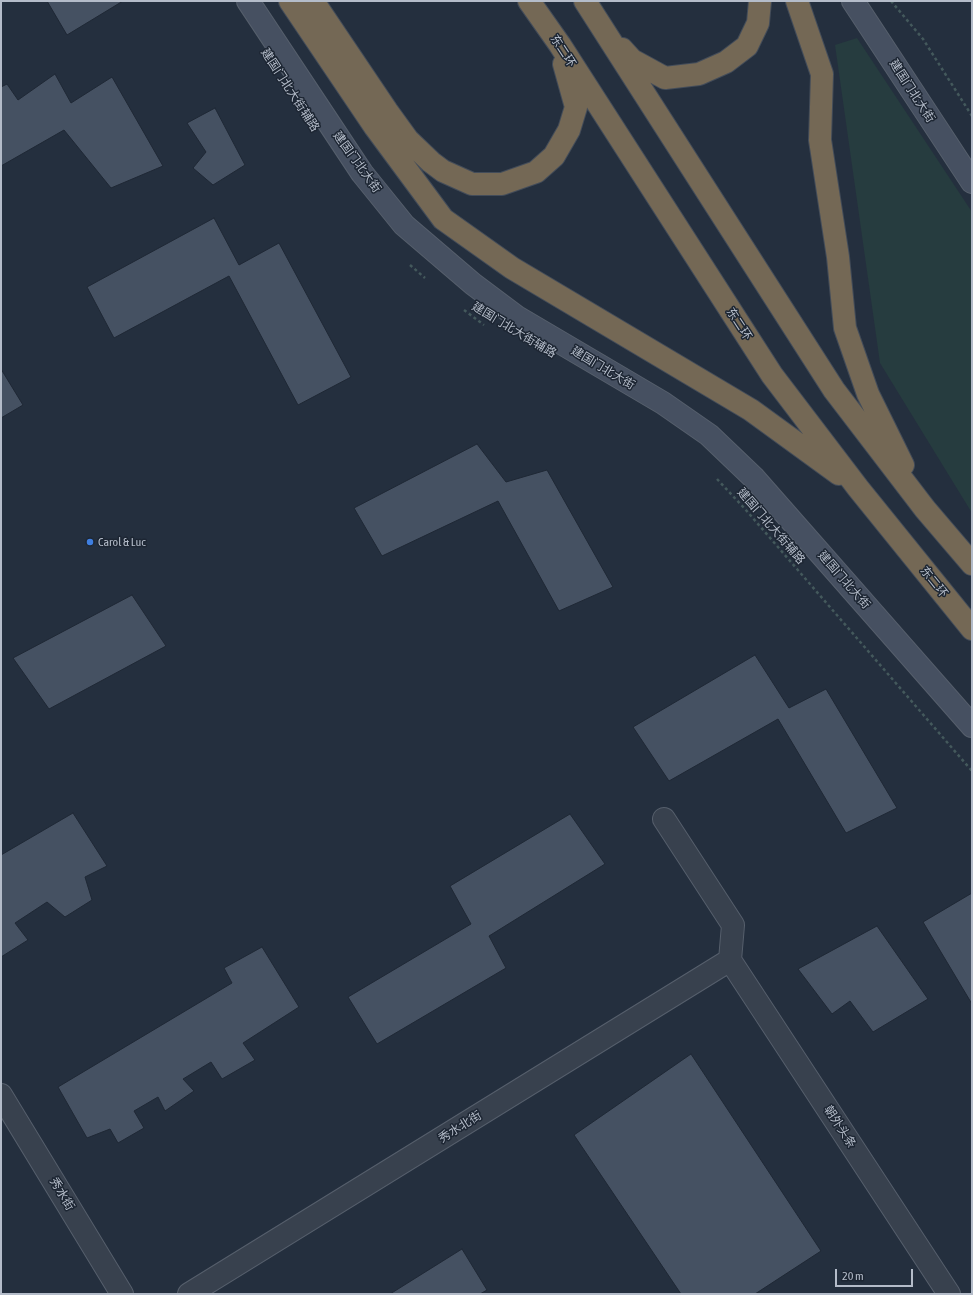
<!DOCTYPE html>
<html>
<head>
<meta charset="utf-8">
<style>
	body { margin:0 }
	#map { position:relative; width:973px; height:1295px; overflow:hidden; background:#242f3e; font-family:"Asap Condensed",sans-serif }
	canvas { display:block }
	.frame { position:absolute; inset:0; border:2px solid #b4bcc9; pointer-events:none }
	.scale { position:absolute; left:835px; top:1269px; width:78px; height:18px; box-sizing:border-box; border:2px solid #b4bcc9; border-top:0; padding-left:5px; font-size:12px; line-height:14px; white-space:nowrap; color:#b4bcc9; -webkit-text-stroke:3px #1d2633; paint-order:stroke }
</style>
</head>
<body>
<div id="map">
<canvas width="973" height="1295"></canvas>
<div class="frame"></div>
<div class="scale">20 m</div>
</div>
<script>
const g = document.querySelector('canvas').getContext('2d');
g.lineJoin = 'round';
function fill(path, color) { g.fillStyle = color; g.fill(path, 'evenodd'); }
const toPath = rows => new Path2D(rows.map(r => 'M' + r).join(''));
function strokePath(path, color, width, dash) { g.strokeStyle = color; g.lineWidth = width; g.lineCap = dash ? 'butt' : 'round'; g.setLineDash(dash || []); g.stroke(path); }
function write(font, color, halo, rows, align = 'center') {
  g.font = font + ' "Asap Condensed","Noto Sans SC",sans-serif'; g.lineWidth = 3; g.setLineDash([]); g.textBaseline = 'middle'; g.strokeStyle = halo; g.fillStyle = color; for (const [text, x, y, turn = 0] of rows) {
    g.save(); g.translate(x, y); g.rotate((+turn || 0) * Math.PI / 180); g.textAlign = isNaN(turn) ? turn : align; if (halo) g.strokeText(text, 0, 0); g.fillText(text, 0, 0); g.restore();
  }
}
fill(toPath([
	[857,38,972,212,972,513,880,363,835,45]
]), '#263c3f');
const building = toPath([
	[47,1,123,1,67,35,47,1],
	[55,74,71,103,112,77,163,166,111,188,64,130,1,166,1,87,7,84,18,100,55,74],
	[215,108,245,165,213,185,193,168,206,152,187,123,215,108],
	[214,218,239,265,279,243,351,377,298,405,229,276,114,338,87,287,214,218],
	[1,369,23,405,1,418,1,369],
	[477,444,506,482,547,470,613,587,559,611,498,501,382,556,354,508,477,444],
	[132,595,166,646,49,709,13,658,132,595],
	[755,655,789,708,826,689,897,808,846,833,778,719,669,781,633,727,755,655],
	[73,813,107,866,85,877,92,900,65,917,47,902,15,923,28,940,1,957,1,855,73,813],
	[570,814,605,864,489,936,506,968,377,1044,348,997,471,924,450,886,570,814],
	[972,893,972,1004,923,922,972,893],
	[877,926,928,999,873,1032,850,1001,832,1014,798,969,877,926],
	[262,947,299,1007,243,1043,255,1060,222,1079,211,1062,183,1079,194,1091,165,1111,158,1097,134,1111,144,1128,118,1143,110,1129,87,1138,58,1087,232,983,224,968,262,947],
	[691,1054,821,1251,755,1294,681,1294,574,1135,691,1054],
	[462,1249,487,1290,480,1294,390,1294,462,1249]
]);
fill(building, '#455162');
strokePath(building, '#1f2835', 1);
const street = toPath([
	[664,819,733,925,730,960],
	[730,960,949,1294],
	[1,1095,122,1294],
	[189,1294,730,960]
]);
const secondary = toPath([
	[248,1,362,173,404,225,473,284,517,317,663,403,709,435,754,478,972,726],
	[853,1,972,182]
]);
const highway = toPath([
	[290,1,375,127,443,219,512,268,751,410,839,474],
	[313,1,387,111,408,140,431,162,443,171,472,184,502,184,536,172,554,156,569,130,576,107,564,64],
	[529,1,560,45,772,375,858,488,972,629],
	[585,1,834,390,925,509,972,564],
	[797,1,822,74,820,140,838,257,845,328,868,394,903,465],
	[622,49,632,60,665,78,699,74,726,62,747,46,758,23,760,1]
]);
strokePath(street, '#565f6c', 24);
strokePath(secondary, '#565f6c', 24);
strokePath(highway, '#434c59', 24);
strokePath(toPath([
	[891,1,923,39,972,116],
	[410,265,425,278],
	[464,310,484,325],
	[717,479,745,509,972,771]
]), '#44595c', 2.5, [3, 3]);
strokePath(street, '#38414e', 22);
strokePath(secondary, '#465061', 22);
strokePath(highway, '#746855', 22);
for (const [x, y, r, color] of [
	[90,542,4,"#3f7fe0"]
]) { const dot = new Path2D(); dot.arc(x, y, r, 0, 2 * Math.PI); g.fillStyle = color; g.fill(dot); strokePath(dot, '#1d2633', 1.5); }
write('12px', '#b4bcc9', '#1d2633', [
	["东二环",563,51,57],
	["建国门北大街辅路",290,90,57],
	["建国门北大街",912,91,57],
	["建国门北大街",357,162,54],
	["东二环",739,324,57],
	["建国门北大街辅路",514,330,31],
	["建国门北大街",603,368,31],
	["建国门北大街辅路",771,526,49],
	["建国门北大街",844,580,49],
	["东二环",934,582,51],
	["秀水北街",460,1127,-32],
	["朝外头条",840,1127,57],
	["秀水街",62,1194,59]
]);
write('12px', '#b4bcc9', '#1d2633', [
	["Carol & Luc",98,542]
], 'left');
</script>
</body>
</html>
